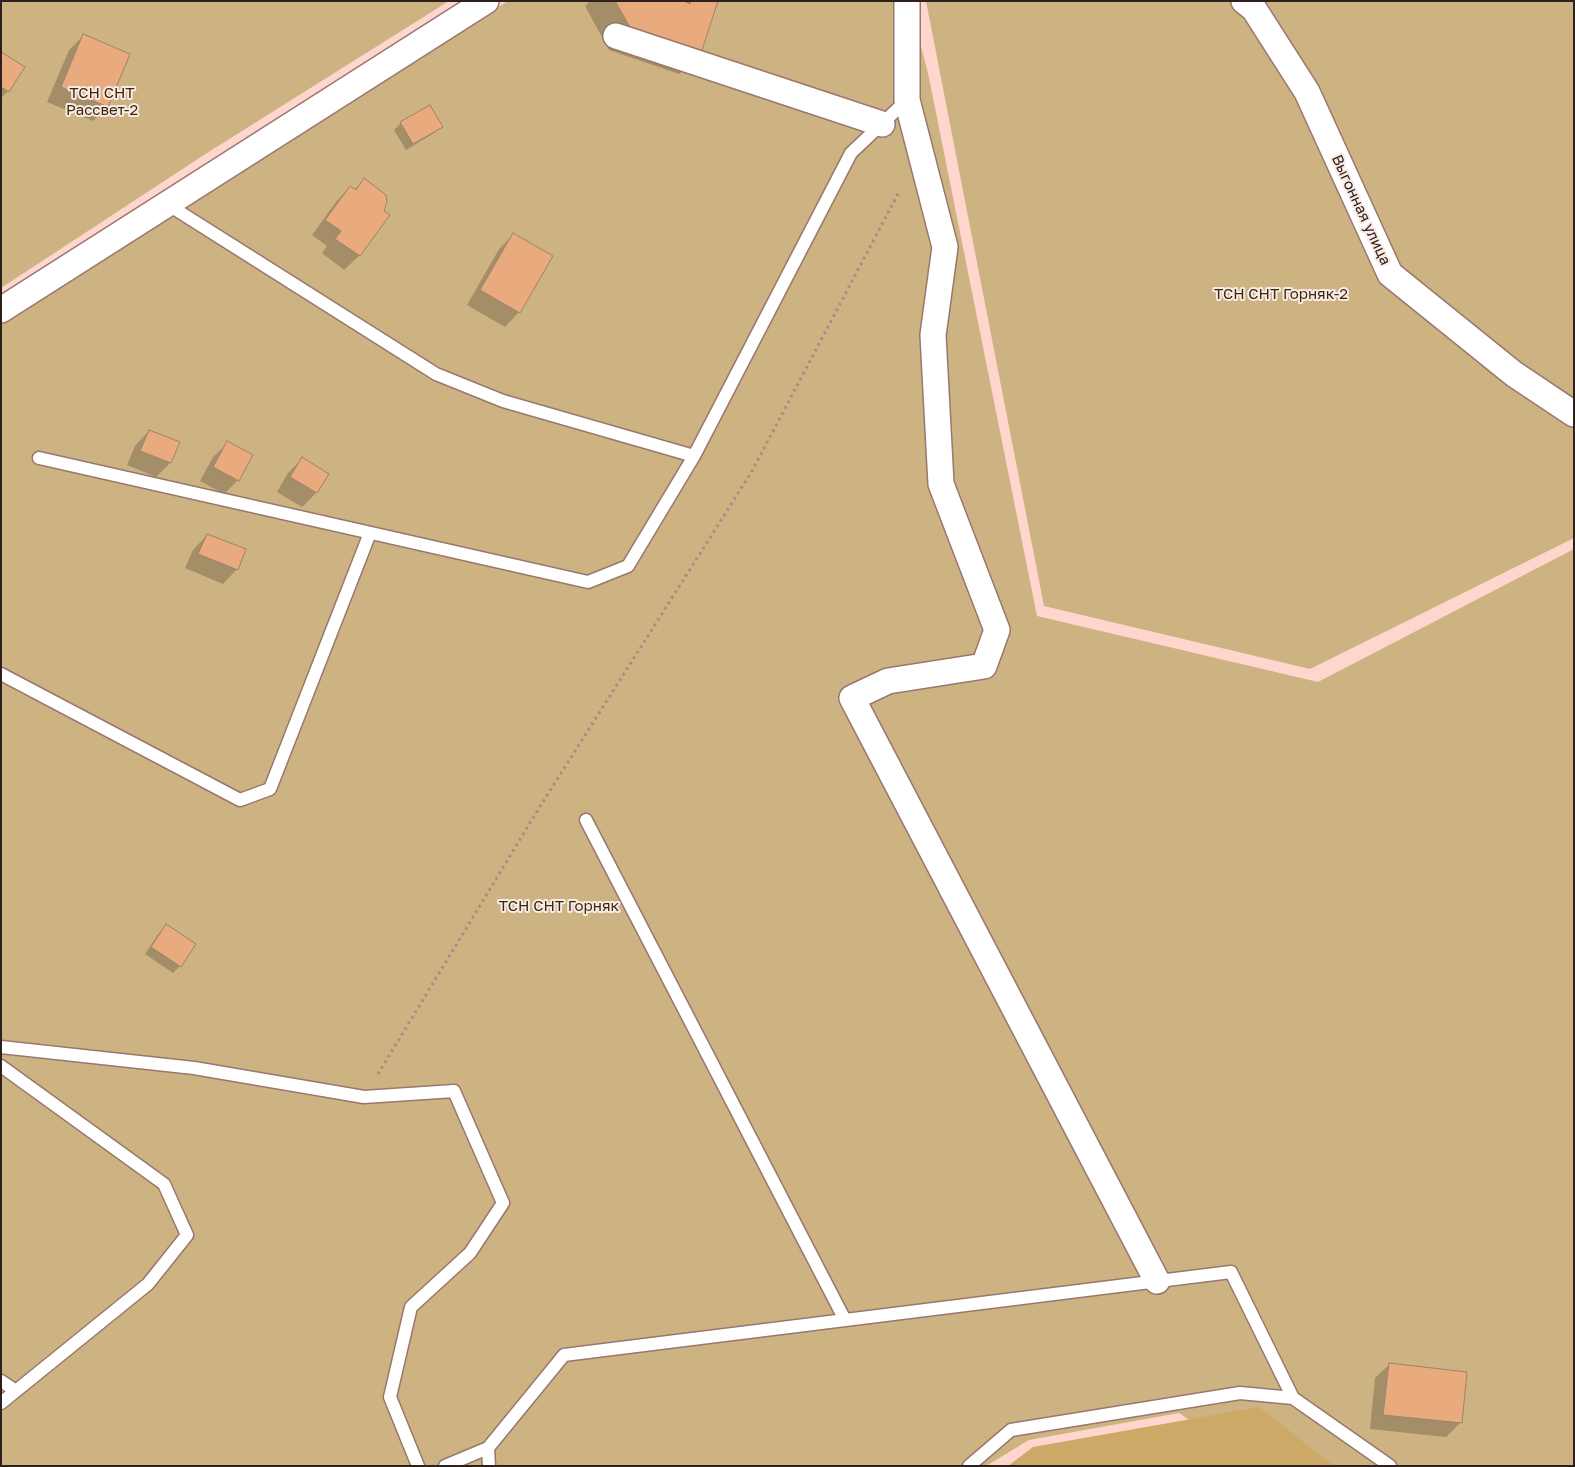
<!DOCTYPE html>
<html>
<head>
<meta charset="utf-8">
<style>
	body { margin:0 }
	#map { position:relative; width:1575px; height:1467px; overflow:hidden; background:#fed6cd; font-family:"Golos Text",sans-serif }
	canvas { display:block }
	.frame { position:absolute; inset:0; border:2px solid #2e201d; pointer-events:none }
</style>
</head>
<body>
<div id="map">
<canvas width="1575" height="1467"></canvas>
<div class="frame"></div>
</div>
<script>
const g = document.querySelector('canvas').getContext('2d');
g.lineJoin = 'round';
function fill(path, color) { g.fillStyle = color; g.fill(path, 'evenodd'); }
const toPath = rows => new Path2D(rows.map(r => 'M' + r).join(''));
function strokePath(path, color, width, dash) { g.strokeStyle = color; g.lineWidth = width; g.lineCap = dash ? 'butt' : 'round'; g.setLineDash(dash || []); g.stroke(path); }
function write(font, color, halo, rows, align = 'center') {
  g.font = font + ' "Golos Text",sans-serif'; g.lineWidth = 4; g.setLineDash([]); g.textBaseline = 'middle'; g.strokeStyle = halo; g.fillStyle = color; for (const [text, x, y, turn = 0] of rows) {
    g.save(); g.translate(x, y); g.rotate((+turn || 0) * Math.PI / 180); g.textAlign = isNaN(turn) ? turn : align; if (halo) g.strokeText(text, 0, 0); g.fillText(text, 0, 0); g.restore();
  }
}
fill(toPath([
	[1,1,449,1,207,153,1,288],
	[508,1,909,1,928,73,1037,616,1318,682,1574,549,1574,1466,1257,1466,1179,1413,1029,1440,986,1466,1,1466,1,315],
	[926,1,1574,1,1574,538,1310,669,1044,606]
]), '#cdb282');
fill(toPath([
	[1259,1407,1334,1466,1008,1466,1033,1447]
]), '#cda967');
fill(toPath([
	[590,1,716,1,700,53,679,74,609,50,585,6],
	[83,36,128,55,107,107,93,121,47,102,69,50],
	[1,53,8,91,1,98],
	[429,107,441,127,434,133,406,150,394,130,401,123],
	[364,180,383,211,388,215,359,256,344,270,322,253,327,246,312,235,336,202,350,187,354,190],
	[513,235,551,257,519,312,505,327,467,305,499,249],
	[149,431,178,443,170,463,156,477,127,465,135,446],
	[228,443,238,480,224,494,200,481,213,457],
	[302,459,328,474,316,493,302,507,277,492,288,473],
	[207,535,237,569,223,584,185,568,193,550],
	[166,926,180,966,173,973,145,954,159,933],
	[1390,1364,1460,1423,1446,1437,1370,1429,1375,1378]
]), '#0003');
const building = toPath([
	[615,1,684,1,690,4,691,1,718,1,701,53,631,29,615,1],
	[83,34,130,54,108,107,61,87,83,34],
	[1,52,25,67,9,92,1,87,1,52],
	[430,105,443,127,413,144,400,122,430,105],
	[364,178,386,195,387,202,384,211,390,215,360,256,335,239,341,231,325,220,350,186,356,190,364,178],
	[513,233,553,256,520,313,480,290,513,233],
	[149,430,180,442,171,463,140,451,149,430],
	[227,441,253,455,239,481,213,467,227,441],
	[302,457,329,474,317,493,290,477,302,457],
	[207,534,246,549,238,570,198,554,207,534],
	[166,924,196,944,181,967,151,947,166,924],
	[1389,1363,1467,1372,1462,1423,1383,1415,1389,1363]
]);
fill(building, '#e9ab7d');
strokePath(building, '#9e826d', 1);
const service = toPath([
	[167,204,436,374,503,401,694,456,851,153,907,100],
	[39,458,588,582,628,566,694,456],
	[1,674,240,800,270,789,370,533],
	[586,820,845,1320],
	[1,1047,194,1068,364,1097,454,1091,503,1203,470,1253,411,1307,390,1397,418,1466],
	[1,1066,164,1184,187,1235,148,1284,1,1403],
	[1,1381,16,1391],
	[488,1448,489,1466],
	[445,1466,488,1448,564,1355,1231,1272,1293,1398,1390,1466],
	[969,1466,1011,1430,1240,1393,1293,1398]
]);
const minor = toPath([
	[907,1,907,100,945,247,933,335,941,484,997,630,984,666,888,681,852,698,1157,1281],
	[1244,1,1254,9,1307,92,1390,274,1514,374,1574,414],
	[616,36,882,124],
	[1,310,486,1]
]);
strokePath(service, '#9a776e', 15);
strokePath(minor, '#9a776e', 28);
strokePath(toPath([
	[378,1074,539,808,751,473,900,190]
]), '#a88b84', 3, [2.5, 4]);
strokePath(service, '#fff', 12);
strokePath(minor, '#fff', 25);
write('15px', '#38290b', '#faeae6', [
	["ТСН СНТ",102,93],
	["Рассвет-2",102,110],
	["ТСН СНТ Горняк-2",1281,294],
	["ТСН СНТ Горняк",559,906]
]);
write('15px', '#2e201d', '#faeae6', [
	["Выгонная улица",1361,210,65]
]);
</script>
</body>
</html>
